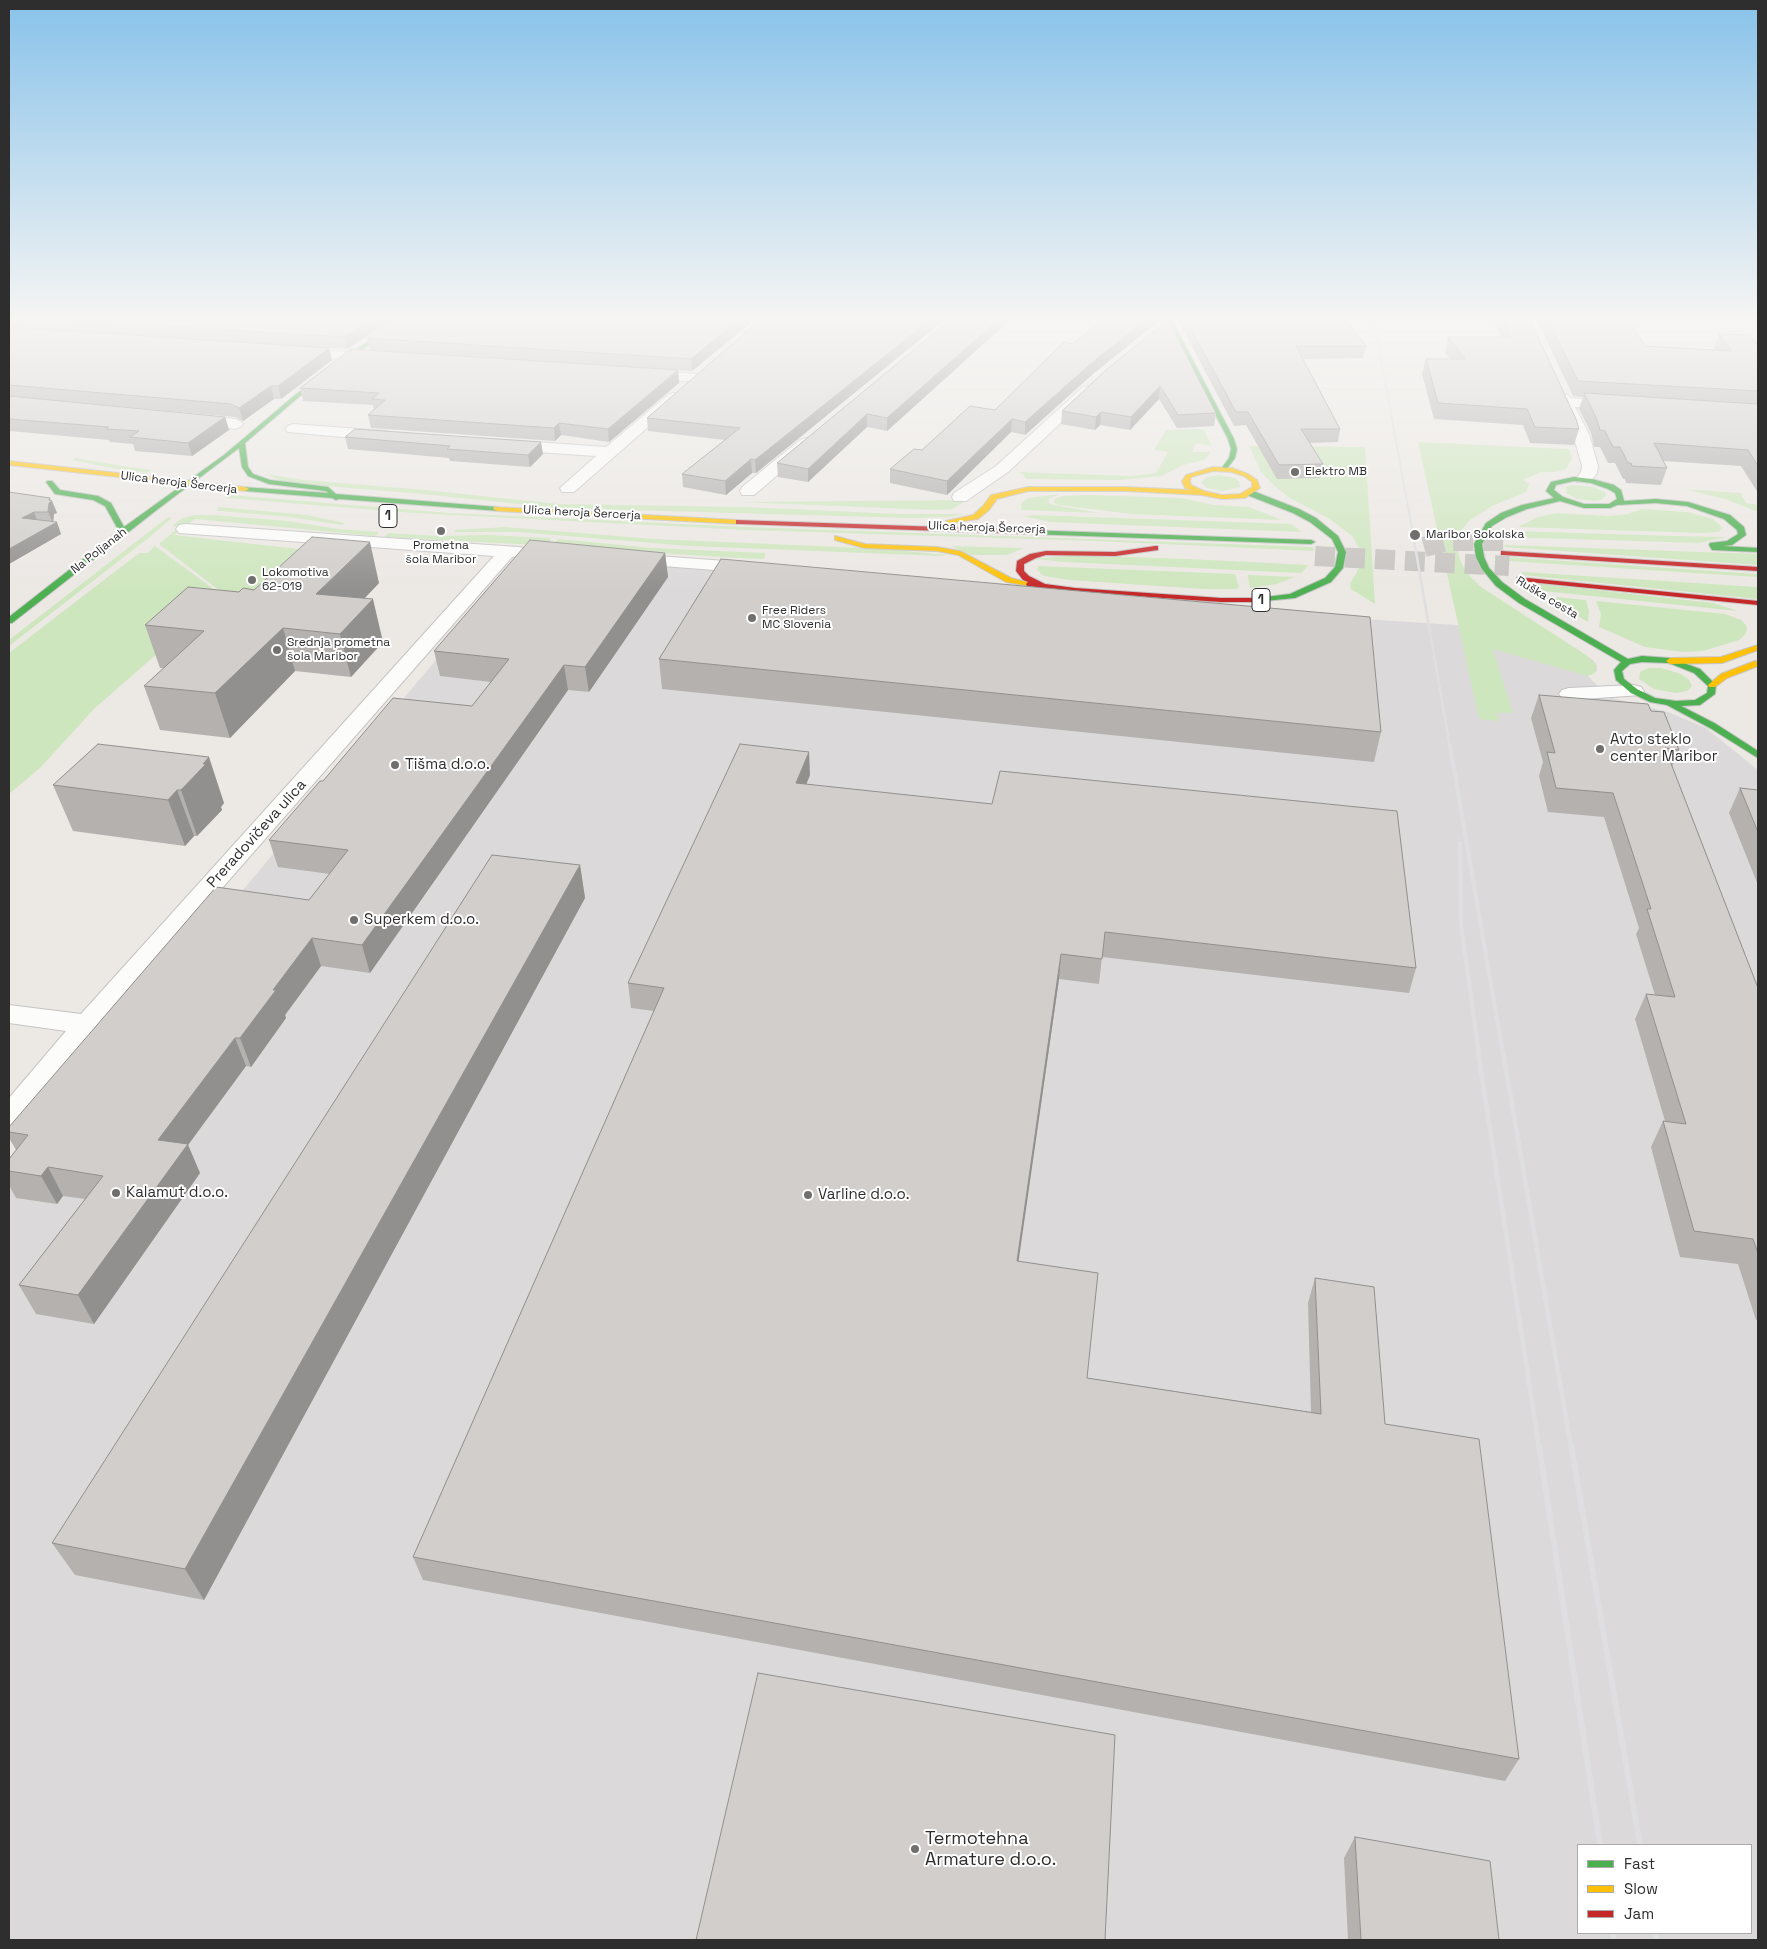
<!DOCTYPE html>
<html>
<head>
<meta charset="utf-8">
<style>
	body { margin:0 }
	#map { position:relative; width:1767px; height:1949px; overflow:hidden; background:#ece8e4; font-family:"Space Grotesk",sans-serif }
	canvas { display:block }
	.frame { position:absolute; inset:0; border:10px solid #2e2e2e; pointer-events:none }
	.legend { position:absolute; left:1577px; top:1844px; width:175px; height:90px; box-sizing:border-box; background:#fff; border:1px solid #ababab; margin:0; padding:6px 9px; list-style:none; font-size:15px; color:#2e2e2e }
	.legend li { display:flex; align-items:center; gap:10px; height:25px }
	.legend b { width:25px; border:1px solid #ababab }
</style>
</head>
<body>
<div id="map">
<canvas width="1767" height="1949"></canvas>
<div class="frame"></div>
<ul class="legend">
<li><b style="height:6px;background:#4caf50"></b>Fast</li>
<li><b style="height:6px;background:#ffc107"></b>Slow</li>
<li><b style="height:6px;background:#c62828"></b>Jam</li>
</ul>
</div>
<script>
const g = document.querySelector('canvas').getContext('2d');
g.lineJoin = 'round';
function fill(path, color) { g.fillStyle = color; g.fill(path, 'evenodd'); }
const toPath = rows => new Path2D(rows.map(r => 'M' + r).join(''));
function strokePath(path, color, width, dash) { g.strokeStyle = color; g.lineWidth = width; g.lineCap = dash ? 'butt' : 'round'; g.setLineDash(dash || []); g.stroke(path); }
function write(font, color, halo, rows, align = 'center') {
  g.font = font + ' "Space Grotesk",sans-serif'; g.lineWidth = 4; g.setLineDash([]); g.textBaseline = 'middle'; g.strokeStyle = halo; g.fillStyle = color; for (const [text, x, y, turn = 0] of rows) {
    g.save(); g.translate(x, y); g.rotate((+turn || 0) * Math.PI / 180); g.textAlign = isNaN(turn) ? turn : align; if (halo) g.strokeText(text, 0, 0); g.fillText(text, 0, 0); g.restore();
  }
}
fill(toPath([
	[529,549,962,593,1548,631,1593,660,1597,666,1597,671,1588,676,1608,697,1668,712,1706,728,1758,770,1758,1940,9,1940,9,1169],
	[1578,1845,1751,1845,1751,1933,1578,1933]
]), '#dcd9db');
fill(toPath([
	[1196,429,1204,430,1212,446,1196,443,1192,452,1210,452,1207,457,1204,460,1183,465,1162,476,1120,480,1026,479,1023,474,1018,472,1131,476,1156,473,1168,452,1154,450,1166,430],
	[1418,442,1569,449,1572,459,1566,469,1555,472,1541,472,1523,480,1529,484,1526,492,1492,506,1470,520,1460,532,1456,545,1461,562,1467,573,1481,587,1586,655,1597,666,1594,674,1587,676,1493,649,1513,713,1496,713,1500,721,1479,719],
	[1249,446,1365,447,1375,604,1351,589,1350,584,1362,563,1359,548,1352,536,1330,519,1288,497,1276,487,1261,472],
	[76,458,116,465,152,470,147,473,122,470,72,460],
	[265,474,304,480,425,490,559,504,745,507,899,514,965,514,947,517,911,518,556,508,422,494,303,484,285,482],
	[1220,475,1235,478,1239,481,1240,487,1222,491,1207,488,1201,482,1207,477],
	[1571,485,1593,487,1605,492,1606,495,1601,500,1594,501,1577,499,1566,493,1566,487],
	[1684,489,1741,493,1746,503,1758,505,1758,512,1725,499],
	[1060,494,1048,499,1050,504,1099,513,1021,510,1022,502,1029,498],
	[230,495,448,513,746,527,1313,547,1314,551,1096,541,746,530,414,513,226,498],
	[1090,495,1181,498,1214,505,1249,507,1282,520,1132,514,1059,505,1053,502,1056,498,1063,496],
	[967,500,953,509,936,510,738,502],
	[218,507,307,515,345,523,342,525,290,517,220,511,217,511],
	[1642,509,1688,512,1713,519,1722,527,1719,532,1702,533,1518,527,1538,517,1557,513,1609,516,1627,514],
	[193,515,213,515,288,521,339,529,379,532,375,536,195,519,174,535,316,551,270,596,220,591,159,544,179,527,172,526,181,519],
	[1034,515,1291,524,1302,532,1050,522,1023,516],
	[168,517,172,518,151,536,9,646,9,640],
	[504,527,655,539,886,549,946,555,942,556,689,546,518,532,455,532,455,530],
	[1512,531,1673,536,1728,537,1699,543,1507,537],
	[389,533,439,536,488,535,551,538,550,541,536,545,384,537],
	[558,539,652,548,765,553,764,559,737,558,551,546],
	[1505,545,1758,554,1758,565,1504,547],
	[155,546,219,593,191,624,94,709,40,768,9,794,9,653,139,553,147,553],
	[951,546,1024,548,1007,555,971,555],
	[1073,555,1188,559,1309,565,1301,573,1064,562,1036,559],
	[1505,557,1758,574,1758,577,1507,561],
	[1038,566,1235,574,1239,587,1236,589,1204,589,1069,580,1044,576,1037,570],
	[1522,572,1758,587,1758,599,1523,575],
	[1248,575,1295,577,1276,584,1250,588],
	[1523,582,1713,603,1738,611,1533,590],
	[1543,596,1586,600,1589,611,1588,622],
	[1596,601,1725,614,1741,620,1746,625,1747,629,1745,635,1739,640,1703,651,1682,652,1645,647,1599,627,1601,614],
	[1648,668,1661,668,1681,674,1689,680,1692,686,1687,691,1676,693,1654,689,1639,679,1640,672]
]), '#cee6be');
strokePath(toPath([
	[1424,547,1446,541,1506,541],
	[1315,556,1509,566]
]), '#c6c3c0', 20, [20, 10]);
const street = toPath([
	[294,348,375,354,382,358,375,362,289,355,287,352,294,348],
	[643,370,698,374,703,375,705,378,703,381,698,382,638,377,636,374,638,371,643,370],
	[1088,386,1093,387,1095,390,1093,393,1008,472,966,501,954,501,952,497,954,493,996,466,1083,387,1088,386],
	[674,393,679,394,681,397,679,400,574,492,562,492,560,488,596,456,507,450,501,448,499,445,501,442,507,440,606,447,669,394,674,393],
	[1563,394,1568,395,1570,398,1615,401,1620,402,1622,405,1620,408,1615,409,1575,407,1589,434,1598,466,1597,473,1590,482,1578,482,1576,479,1581,472,1582,466,1573,434,1556,398,1558,395,1563,394],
	[191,415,235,419,240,421,243,424,240,427,235,429,186,423,183,420,186,417,191,415],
	[293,424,386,431,391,433,394,436,391,439,386,441,288,432,285,429,288,426,293,424],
	[806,438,812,440,814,443,812,446,754,495,742,495,740,491,742,487,800,440,806,438],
	[185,524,518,547,524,548,527,552,524,556,512,557,97,1031,19,1124,9,1128,9,1098,66,1031,9,1023,9,1005,81,1014,494,556,179,533,176,529,179,525,185,524],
	[630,554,753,563,759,564,762,568,759,572,753,573,624,563,621,559,624,555,630,554],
	[1634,685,1641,687,1644,691,1641,695,1569,700,1562,698,1559,694,1562,690,1569,688,1634,685]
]);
const fast = toPath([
	[401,320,407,320,351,357,299,397,245,443,248,467,253,474,270,480,328,487,336,494,497,507,501,509,500,511,339,499,336,500,332,498,245,491,241,489,242,487,328,493,326,491,269,484,248,476,242,467,239,448,158,509,12,623,9,623,9,617,119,531,105,506,93,500,55,494,46,482,48,481,52,481,60,490,98,496,111,503,124,527,224,455,295,395,347,355,401,320],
	[1166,320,1172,320,1234,439,1237,449,1235,458,1226,470,1221,469,1229,458,1231,449,1228,439,1166,320],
	[1574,477,1592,479,1614,485,1621,490,1624,501,1656,499,1688,502,1730,515,1744,527,1746,535,1732,545,1723,546,1758,548,1758,552,1712,550,1709,545,1710,543,1727,541,1738,534,1737,530,1724,519,1687,506,1656,503,1617,505,1610,508,1584,508,1560,501,1527,509,1507,517,1492,526,1482,544,1484,557,1489,568,1502,582,1525,599,1628,659,1642,656,1670,658,1700,669,1716,685,1715,694,1700,705,1681,706,1716,724,1758,751,1758,758,1710,728,1667,705,1650,702,1631,693,1616,680,1614,670,1621,662,1519,603,1496,586,1482,569,1476,557,1474,544,1486,523,1501,513,1522,505,1554,498,1546,491,1551,482,1574,477],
	[1574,481,1591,483,1608,489,1615,493,1617,499,1609,504,1584,504,1563,497,1554,490,1556,485,1574,481],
	[1642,662,1669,663,1694,673,1708,686,1707,693,1695,700,1676,701,1655,698,1637,689,1624,679,1622,671,1630,664,1642,662],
	[1247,491,1253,491,1299,509,1316,518,1338,536,1346,552,1343,568,1331,582,1295,598,1254,602,1254,598,1257,598,1290,594,1325,578,1335,567,1338,552,1332,539,1310,522,1293,513,1247,495,1247,491],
	[1026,530,1311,540,1315,542,1311,544,1029,534,1025,532,1026,530]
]);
const slow = toPath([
	[9,461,245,487,249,489,245,491,9,465,9,461],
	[1213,467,1232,468,1248,474,1257,480,1260,488,1245,498,1222,499,1202,495,1126,491,1028,491,997,499,989,510,978,519,950,523,946,521,973,515,983,506,991,495,1028,487,1126,487,1191,490,1185,488,1182,481,1186,475,1213,467],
	[1213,471,1231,472,1244,476,1252,482,1252,487,1240,494,1222,495,1204,491,1191,485,1190,481,1191,477,1213,471],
	[494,507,739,520,743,522,739,524,497,511,493,509,494,507],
	[835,536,865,544,937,547,960,551,1011,578,1034,584,1030,586,1006,582,958,555,937,551,864,548,835,540,835,536],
	[1758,645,1758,650,1722,663,1670,664,1666,661,1670,658,1721,657,1758,645],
	[1755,661,1758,662,1758,666,1727,678,1715,687,1709,687,1708,685,1721,674,1755,661]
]);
const jam = toPath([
	[736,520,1029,530,1033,532,1029,534,739,524,736,524,736,520],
	[1155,546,1158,546,1158,550,1115,556,1046,555,1036,558,1024,564,1024,571,1029,576,1045,584,1075,588,1221,598,1257,598,1261,600,1257,602,1221,602,1075,592,1027,586,1026,584,1028,582,1023,580,1016,571,1017,561,1030,554,1046,551,1115,552,1155,546],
	[1501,551,1758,567,1758,571,1504,555,1501,555,1501,551],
	[1517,577,1758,601,1758,605,1520,581,1517,581,1517,577]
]);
strokePath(street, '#c5c4c5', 2);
strokePath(fast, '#c5c4c5', 2);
strokePath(slow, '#c5c4c5', 2);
strokePath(jam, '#c5c4c5', 2);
fill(street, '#fcfcfb');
fill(fast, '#4caf50');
fill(slow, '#ffc107');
fill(jam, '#c62828');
strokePath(toPath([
	[1374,320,1408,507]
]), '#dfdfe1', 2);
strokePath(toPath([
	[1408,506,1450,747]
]), '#dfdfe1', 2.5);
strokePath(toPath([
	[1450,746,1503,1054],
	[1460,843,1461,925,1479,1054]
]), '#dfdfe1', 4);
strokePath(toPath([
	[1478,1052,1539,1447],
	[1503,1052,1571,1447]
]), '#dfdfe1', 4.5);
strokePath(toPath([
	[1539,1445,1600,1845],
	[1571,1445,1640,1845],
	[1613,1933,1614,1940],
	[1655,1933,1657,1940]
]), '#dfdfe1', 5.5);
fill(toPath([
	[9,320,392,320,347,349,329,348,332,360,281,399,274,399,243,421,235,417,112,406,225,417,229,430,192,456,135,451,133,444,110,442,109,440,9,431],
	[395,320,754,320,692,371,370,350,367,338],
	[760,320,944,320,756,473,752,473,726,495,683,487,682,474,725,440,648,431,647,418],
	[950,320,1010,320,887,431,867,427,808,482,778,477,777,463],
	[1102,320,1160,320,1094,373,1025,435,1011,432,947,495,890,483,890,469,922,450,995,410],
	[1168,320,1216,413,1214,426,1177,428,1159,399,1130,430,1100,425,1095,430,1061,424,1062,411],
	[1177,320,1346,320,1366,346,1363,358,1302,359,1340,429,1338,442,1309,443,1323,464,1320,478,1277,479,1246,425,1234,426,1178,320],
	[1494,320,1530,320,1579,429,1574,445,1530,443,1523,425,1434,419,1422,374,1426,359,1450,359,1445,352,1448,337,1501,337],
	[1537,320,1597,320,1645,346,1715,350,1714,348,1719,334,1758,345,1758,493,1741,466,1663,461,1667,468,1661,485,1626,483,1625,479,1623,479,1615,463,1608,463,1600,447,1594,447,1591,433,1579,409,1583,397,1573,396],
	[678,370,679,383,609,442,561,435,555,441,371,428,368,415,374,410,373,405,303,401,300,388],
	[355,429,543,454,530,467,450,461,449,458,348,449,345,437],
	[9,492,50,498,50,501,52,501,57,513,54,514,53,522,61,534,9,564],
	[665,553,668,577,589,692,568,690,370,973,321,966,285,1015,286,1018,251,1067,246,1066,188,1145,200,1173,94,1324,36,1314,19,1285,85,1199,63,1196,57,1204,16,1198,9,1185,9,1159,16,1150,9,1138,9,1127,309,900,330,874,278,867,269,840,323,781,472,706,491,682,440,676,434,651],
	[379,583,364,599,383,642,351,677,295,671,230,738,160,730,144,686,164,668,160,668,145,625,239,592,254,590],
	[659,659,1381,732,1374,762,662,689],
	[1539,695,1651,711,1679,750,1672,767,1758,988,1758,1320,1756,1320,1738,1264,1680,1257,1651,1147,1663,1121,1665,1121,1635,1019,1646,994,1655,995,1636,934,1639,928,1604,817,1548,812,1539,776,1543,762,1531,718],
	[98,744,224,803,221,807,222,810,197,836,194,836,185,846,73,831,53,785],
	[810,775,806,784,1416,968,1409,993,1102,957,1099,984,1059,979,1018,1261,1087,1378,1311,1412,1308,1303,1315,1278,1385,1424,1519,1759,1505,1781,423,1580,413,1557,654,1011,631,1008,628,983],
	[1740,788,1758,790,1758,885,1729,813],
	[580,865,585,898,204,1600,75,1575,52,1543],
	[1355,1837,1499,1940,1348,1940,1344,1858]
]), '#b4b1af');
fill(toPath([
	[371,320,392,320,347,349,344,337],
	[738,320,754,320,692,371,691,359],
	[930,320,944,320,756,473,755,460],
	[998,320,1010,320,887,431,887,418],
	[1146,320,1160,320,1094,373,1025,435,1025,422,1095,360],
	[329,348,332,360,281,399,278,386],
	[678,370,679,383,609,442,608,429],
	[271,386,274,399,243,421,239,408],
	[1160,386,1159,399,1130,430,1131,417],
	[1101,412,1100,425,1095,430,1096,417],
	[867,414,867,427,808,482,808,469],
	[225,417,229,430,192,456,188,443],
	[1012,419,1011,432,947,495,947,481],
	[559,423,561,435,555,441,554,428],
	[541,442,543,454,530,467,528,455],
	[751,459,752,473,726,495,725,481],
	[50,498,51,502,52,501,57,513,54,514,53,523,48,512],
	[34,512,38,523,22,518],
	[57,522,61,534,9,564,9,549],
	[370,542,379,583,331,633,316,594],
	[665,553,668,577,589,692,585,667],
	[373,599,383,642,351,677,340,634],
	[283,628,295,671,230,738,215,693],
	[564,665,568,690,370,973,362,945],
	[809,752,810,775,797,807,796,783],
	[209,757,224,803,221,807,222,810,197,836,181,790],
	[177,790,194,836,185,846,168,800],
	[580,865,585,898,204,1600,185,1569],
	[312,938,321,966,285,1015,286,1018,251,1067,240,1038,273,990],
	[1061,954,1059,979,1015,1286,1017,1261],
	[235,1038,246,1066,188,1145,200,1173,94,1324,78,1295,158,1140],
	[48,1167,63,1196,57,1204,41,1176]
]), '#92908e');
const building = toPath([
	[68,320,371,320,344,337,68,320],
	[395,320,738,320,691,359,367,338,395,320],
	[760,320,930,320,755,460,751,459,725,481,682,474,740,428,647,418,760,320],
	[950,320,998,320,887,418,867,414,808,469,777,463,950,320],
	[1102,320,1146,320,1095,360,1025,422,1012,419,947,481,890,469,914,449,922,450,970,406,995,410,1064,342,1073,344,1102,320],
	[1168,320,1216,413,1178,415,1160,386,1131,417,1101,412,1096,417,1062,411,1107,369,1168,320],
	[1186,320,1346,320,1366,346,1296,346,1340,429,1301,429,1323,464,1279,465,1248,412,1236,412,1186,320],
	[1504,320,1530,320,1576,419,1579,429,1535,427,1527,409,1438,403,1426,359,1465,359,1448,337,1511,337,1504,320],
	[1548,320,1597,320,1629,321,1645,346,1732,351,1719,334,1750,335,1758,345,1758,391,1578,381,1548,320],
	[9,327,329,348,278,386,271,386,239,408,231,404,9,385,9,327],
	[351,349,678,370,608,429,559,423,554,428,368,415,385,400,372,399,379,393,300,388,351,349],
	[1584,393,1758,404,1758,466,1748,450,1654,443,1667,468,1632,466,1631,463,1628,463,1620,447,1613,447,1605,431,1600,430,1596,417,1584,393],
	[9,396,225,417,188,443,130,437,139,431,106,429,109,427,9,419,9,396],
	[355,429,541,442,528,455,447,449,450,446,345,437,355,429],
	[9,492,50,498,49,500,52,501,49,503,48,512,34,512,22,518,57,522,9,549,9,492],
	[312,537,370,542,316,594,373,599,340,634,283,628,215,693,144,686,204,631,145,625,188,587,239,592,243,588,254,590,312,537],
	[530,540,665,553,585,667,564,665,362,945,312,938,273,990,276,990,240,1038,235,1038,158,1140,188,1144,78,1295,19,1285,103,1176,48,1167,41,1176,9,1171,9,1159,28,1135,9,1132,9,1127,216,887,309,900,348,850,269,840,320,781,323,781,393,698,472,706,509,659,434,651,530,540],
	[721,559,1370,617,1381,732,659,659,721,559],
	[1539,695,1648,704,1651,711,1664,712,1679,750,1665,748,1758,988,1758,1253,1753,1239,1694,1231,1663,1121,1686,1124,1646,994,1675,997,1647,909,1651,909,1613,793,1556,788,1547,752,1555,753,1539,695],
	[98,744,209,757,203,764,206,764,181,790,177,790,168,800,53,785,98,744],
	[740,744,809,752,796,783,992,804,1000,771,1397,811,1416,968,1105,932,1102,959,1061,954,1017,1261,1098,1273,1087,1378,1321,1414,1315,1278,1374,1287,1385,1424,1479,1439,1519,1759,413,1557,664,988,628,983,740,744],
	[1740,788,1758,790,1758,832,1740,788],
	[492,855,580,865,185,1569,52,1543,492,855],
	[758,1673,1115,1735,1105,1940,696,1940,758,1673],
	[1355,1837,1490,1861,1499,1940,1361,1940,1355,1837]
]);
fill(building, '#d1cecb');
strokePath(building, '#92908e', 1);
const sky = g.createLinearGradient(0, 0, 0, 592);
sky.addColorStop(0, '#88c2ea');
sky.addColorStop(0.54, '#f6f5f3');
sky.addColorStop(1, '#f6f5f300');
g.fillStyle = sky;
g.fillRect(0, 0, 1767, 592);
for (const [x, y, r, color] of [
	[1295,472,5,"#706f6e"],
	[441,531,5,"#706f6e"],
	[1415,535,6,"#706f6e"],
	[252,580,5,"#706f6e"],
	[752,618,5,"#706f6e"],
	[277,650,5,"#706f6e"],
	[1600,749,5,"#706f6e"],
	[395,765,5,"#706f6e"],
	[354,920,5,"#706f6e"],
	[116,1193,5,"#706f6e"],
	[808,1195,5,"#706f6e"],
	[915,1849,5,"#706f6e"]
]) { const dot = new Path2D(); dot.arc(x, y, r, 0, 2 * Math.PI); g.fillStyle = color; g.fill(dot); strokePath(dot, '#fff', 2); }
write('12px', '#2e2e2e', '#fff', [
	["Elektro MB",1305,472],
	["Maribor Sokolska",1426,535],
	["Prometna",441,546,"center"],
	["šola Maribor",441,560,"center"],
	["Lokomotiva",262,573],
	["62-019",262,587],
	["Free Riders",762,611],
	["MC Slovenia",762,625],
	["Srednja prometna",287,643],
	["šola Maribor",287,657]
], 'left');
write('12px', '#2e2e2e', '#fff', [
	["Ulica heroja Šercerja",179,483,7],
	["Ulica heroja Šercerja",582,513,3],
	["Ulica heroja Šercerja",987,528,2],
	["Na Poljanah",99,551,-38],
	["Ruška cesta",1547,598,31]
]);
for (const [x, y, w] of [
	[388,516,18],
	[1261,600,18]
]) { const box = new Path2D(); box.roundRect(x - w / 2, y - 11.5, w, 23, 4); g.fillStyle = '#fff'; g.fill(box); strokePath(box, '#2e2e2e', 1); }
write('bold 14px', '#2e2e2e', null, [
	["1",388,516],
	["1",1261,600]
]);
write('15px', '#2e2e2e', '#fff', [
	["Avto steklo",1610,740],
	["center Maribor",1610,757],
	["Tišma d.o.o.",405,765],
	["Superkem d.o.o.",364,920],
	["Kalamut d.o.o.",126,1193],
	["Varline d.o.o.",818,1195]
], 'left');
write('15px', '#2e2e2e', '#fff', [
	["Preradovičeva ulica",257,834,-48]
]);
write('18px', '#2e2e2e', '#fff', [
	["Termotehna",925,1839],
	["Armature d.o.o.",925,1860]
], 'left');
</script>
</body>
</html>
